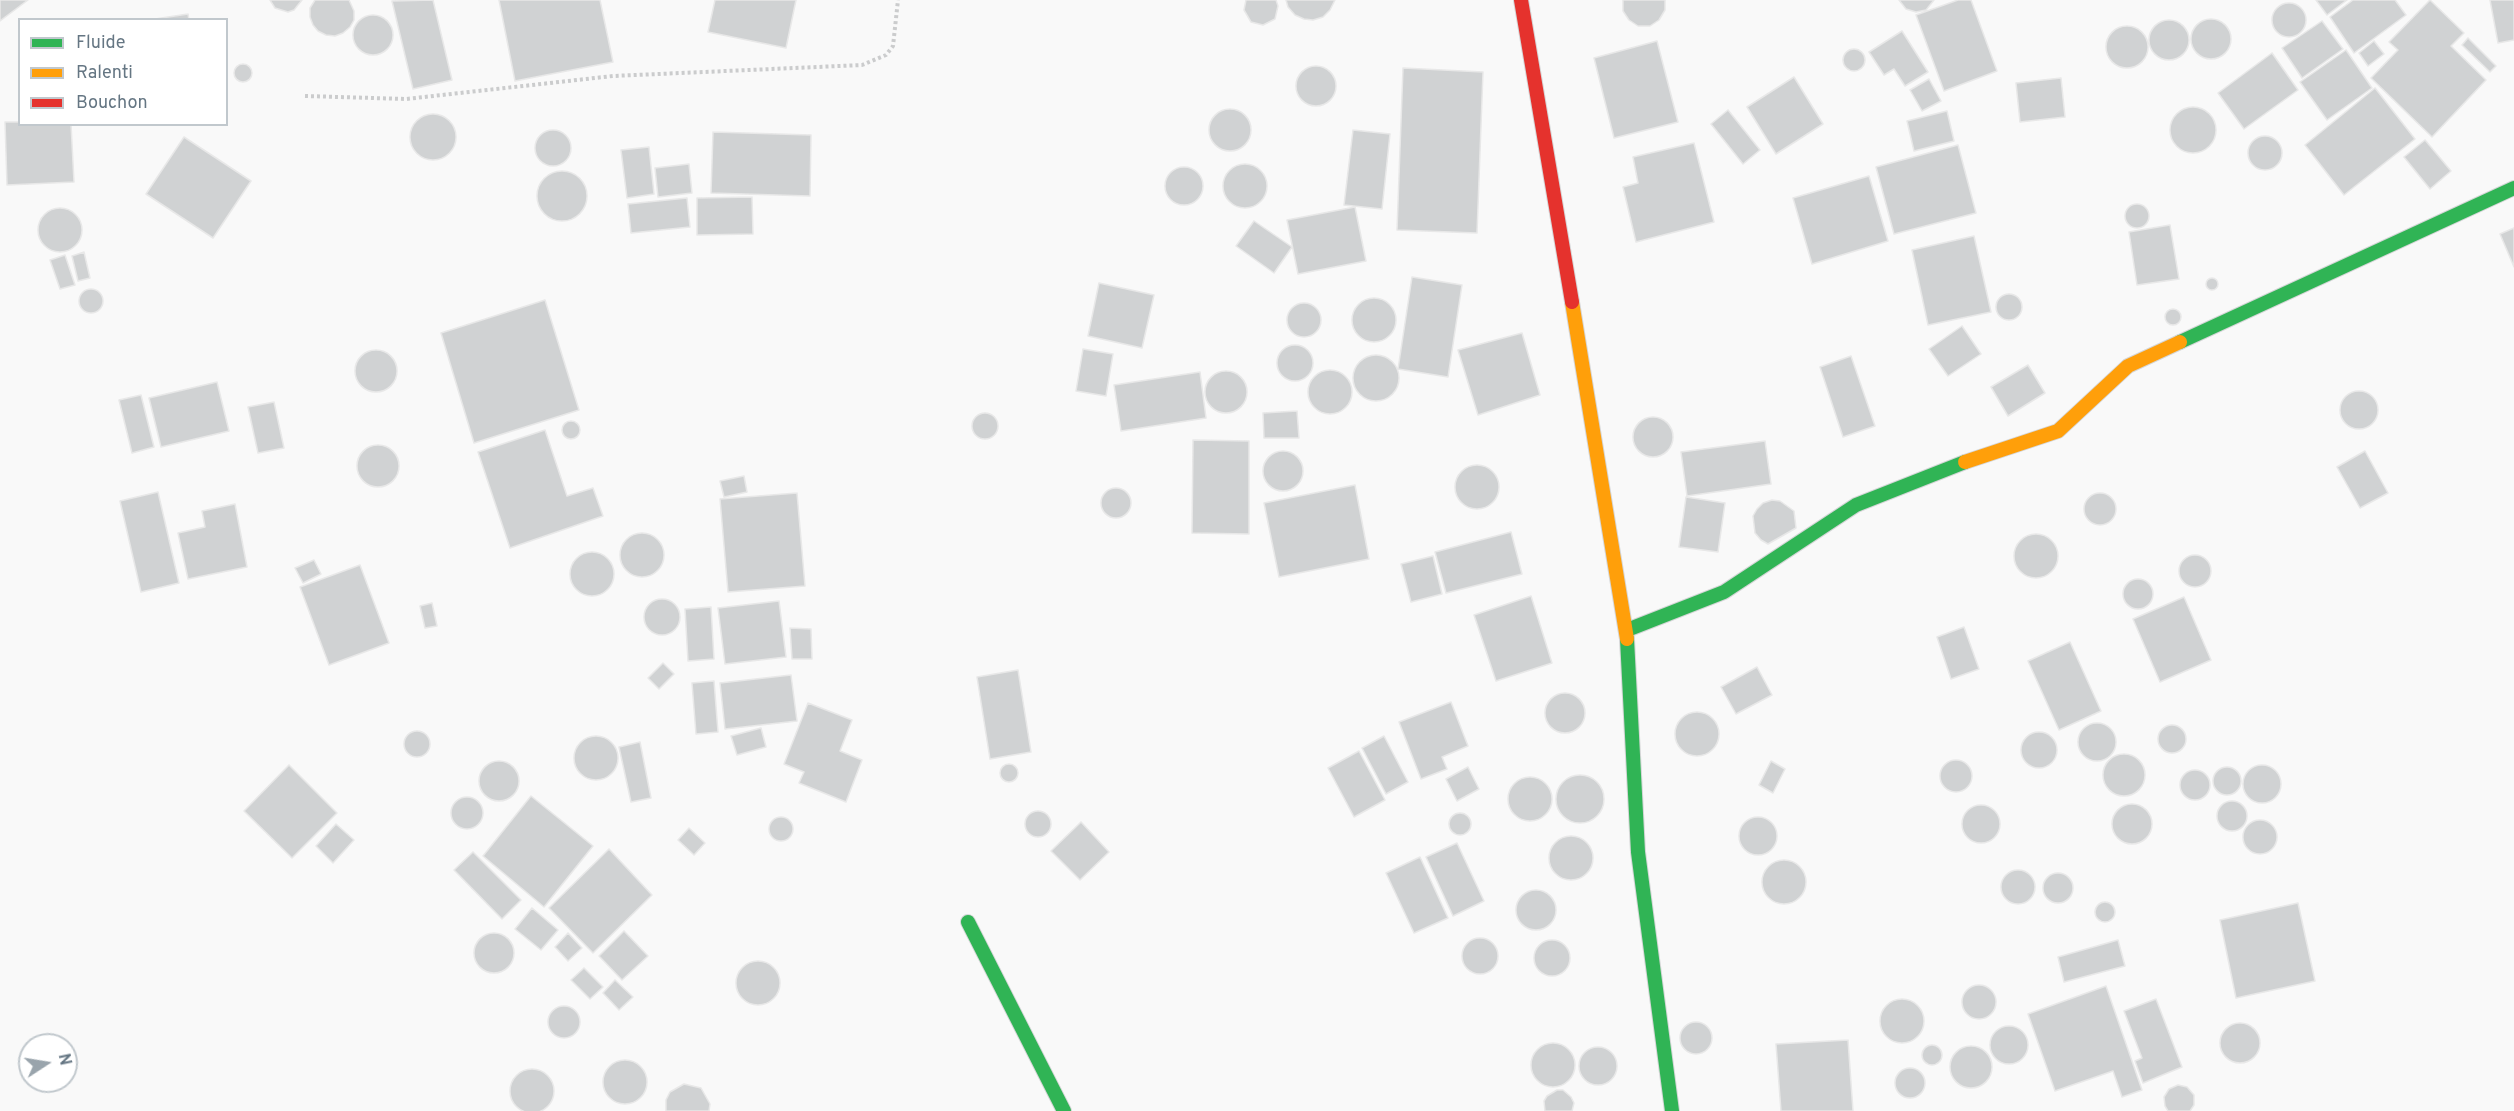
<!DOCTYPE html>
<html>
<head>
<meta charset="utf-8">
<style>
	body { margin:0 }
	#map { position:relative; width:2514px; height:1111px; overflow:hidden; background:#f9f9f9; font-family:Overpass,sans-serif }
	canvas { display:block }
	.legend { position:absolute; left:18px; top:18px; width:210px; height:108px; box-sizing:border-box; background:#fff; border:2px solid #c1c8cd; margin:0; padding:8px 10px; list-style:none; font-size:18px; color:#657683 }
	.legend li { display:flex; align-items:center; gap:12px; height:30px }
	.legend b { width:30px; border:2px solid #c1c8cd }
	.north { position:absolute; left:18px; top:1033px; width:60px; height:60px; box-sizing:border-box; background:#fff; border:2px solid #c1c8cd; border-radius:50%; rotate:78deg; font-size:16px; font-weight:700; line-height:24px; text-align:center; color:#657683 }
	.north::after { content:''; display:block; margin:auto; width:21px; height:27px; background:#99a4ac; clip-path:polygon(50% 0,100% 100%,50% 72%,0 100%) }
</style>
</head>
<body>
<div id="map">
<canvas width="2514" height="1111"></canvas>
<ul class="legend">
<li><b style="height:8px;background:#30b455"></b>Fluide</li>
<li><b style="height:8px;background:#ff9f0a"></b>Ralenti</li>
<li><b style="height:8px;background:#e5322d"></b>Bouchon</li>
</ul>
<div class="north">N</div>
</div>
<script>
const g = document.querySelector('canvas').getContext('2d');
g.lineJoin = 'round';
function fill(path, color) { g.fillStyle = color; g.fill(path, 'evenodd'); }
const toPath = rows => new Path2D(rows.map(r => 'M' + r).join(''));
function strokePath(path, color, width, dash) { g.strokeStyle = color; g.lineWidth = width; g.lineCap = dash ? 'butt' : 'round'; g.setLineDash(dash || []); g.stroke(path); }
const building = toPath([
	[0,0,28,0,0,21,0,0],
	[270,0,302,0,294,10,288,12,275,8,270,0],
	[315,0,349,0,354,11,354,20,350,27,343,33,335,36,326,35,318,31,313,25,310,17,310,8,315,0],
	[433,0,452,80,413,89,392,1,433,0],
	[499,0,600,0,613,62,515,81,499,0],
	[715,0,796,0,786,48,708,32,715,0],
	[1246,0,1276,0,1278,6,1275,19,1263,25,1251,22,1244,10,1246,0],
	[1286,0,1335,0,1330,10,1323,17,1313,20,1304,19,1295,15,1288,7,1286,0],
	[1623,0,1665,0,1665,10,1659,20,1650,26,1638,26,1629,20,1623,11,1623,0],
	[1899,0,1934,0,1926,10,1916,12,1906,9,1899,0],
	[1958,0,1971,0,1997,71,1944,91,1916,15,1958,0],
	[2316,0,2347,0,2327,15,2316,0],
	[2353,0,2395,0,2406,15,2354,53,2330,17,2353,0],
	[2430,0,2464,33,2451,46,2486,80,2432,137,2371,78,2398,50,2389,42,2430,0],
	[2490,0,2514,0,2514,40,2498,43,2490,0],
	'2272 20a17 17 0 1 1 34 0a17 17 0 1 1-34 0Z',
	[188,14,189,20,155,19,188,14],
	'353 35a20 20 0 1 1 40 0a20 20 0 1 1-40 0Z',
	'2191 39a20 20 0 1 1 40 0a20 20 0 1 1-40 0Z',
	'2149 40a20 20 0 1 1 40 0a20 20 0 1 1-40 0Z',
	[2322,21,2343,49,2302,78,2282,48,2322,21],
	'2106 47a21 21 0 1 1 42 0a21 21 0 1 1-42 0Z',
	[1902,31,1928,72,1905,86,1894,69,1884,75,1869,52,1902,31],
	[2468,38,2496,66,2490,72,2462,45,2468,38],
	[1657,41,1678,122,1614,138,1594,58,1657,41],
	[2374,41,2384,54,2368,66,2359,53,2374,41],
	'1843 60a11 11 0 1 1 22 0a11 11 0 1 1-22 0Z',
	[2346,50,2372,88,2327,120,2300,82,2346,50],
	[2272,53,2298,90,2244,129,2218,93,2272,53],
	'234 73a9 9 0 1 1 18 0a9 9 0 1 1-18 0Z',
	'1296 86a20 20 0 1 1 40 0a20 20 0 1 1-40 0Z',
	[1403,68,1483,72,1477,233,1397,230,1403,68],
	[1794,77,1823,124,1776,154,1747,107,1794,77],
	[2061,78,2065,117,2020,122,2016,83,2061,78],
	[1929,79,1941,101,1922,111,1910,90,1929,79],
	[2375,88,2415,139,2344,195,2305,145,2375,88],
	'2170 130a23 23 0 1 1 46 0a23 23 0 1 1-46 0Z',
	'1209 130a21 21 0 1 1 42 0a21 21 0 1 1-42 0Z',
	[1728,110,1760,150,1743,164,1711,124,1728,110],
	[1947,111,1954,141,1914,151,1907,121,1947,111],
	'410 137a23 23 0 1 1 46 0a23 23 0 1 1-46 0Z',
	[5,122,20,122,20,124,71,124,74,182,7,185,5,122],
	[1353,130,1390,134,1382,209,1344,205,1353,130],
	'535 148a18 18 0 1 1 36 0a18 18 0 1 1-36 0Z',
	[713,132,811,135,810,196,711,193,713,132],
	'2248 153a17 17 0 1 1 34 0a17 17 0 1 1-34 0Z',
	[184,137,251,181,213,238,146,194,184,137],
	[2425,140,2451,171,2430,189,2404,157,2425,140],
	[1694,143,1714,222,1636,242,1623,187,1638,183,1633,157,1694,143],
	[1958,145,1976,213,1894,234,1876,167,1958,145],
	[649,147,654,194,627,198,621,150,649,147],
	[689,164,692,193,658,197,655,168,689,164],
	'1223 186a22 22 0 1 1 44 0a22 22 0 1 1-44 0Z',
	'1165 186a19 19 0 1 1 38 0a19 19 0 1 1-38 0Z',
	'537 196a25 25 0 1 1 50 0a25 25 0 1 1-50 0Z',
	[1869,176,1888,241,1812,264,1793,198,1869,176],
	[752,197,753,234,697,235,697,198,752,197],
	[687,198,690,227,631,233,628,204,687,198],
	'2125 216a12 12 0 1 1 24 0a12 12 0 1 1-24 0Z',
	[1355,207,1366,261,1298,274,1287,220,1355,207],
	'38 230a22 22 0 1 1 44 0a22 22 0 1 1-44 0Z',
	[1254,221,1292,247,1274,273,1236,246,1254,221],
	[2170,225,2179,279,2137,285,2129,232,2170,225],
	[2514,228,2514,267,2500,234,2514,228],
	[1974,236,1991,312,1928,325,1912,250,1974,236],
	[84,252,90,278,78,281,72,256,84,252],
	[65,255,75,285,60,289,50,260,65,255],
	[1412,277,1462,285,1448,377,1398,369,1412,277],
	'2206 284a6 6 0 1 1 12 0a6 6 0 1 1-12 0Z',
	[1099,283,1154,295,1142,348,1088,336,1099,283],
	'79 301a12 12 0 1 1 24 0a12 12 0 1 1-24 0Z',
	'1996 307a13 13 0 1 1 26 0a13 13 0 1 1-26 0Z',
	'1352 320a22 22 0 1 1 44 0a22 22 0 1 1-44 0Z',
	[545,300,579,410,474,443,441,333,545,300],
	'1287 320a17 17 0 1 1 34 0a17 17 0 1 1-34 0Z',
	'2165 317a8 8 0 1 1 16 0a8 8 0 1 1-16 0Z',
	[1962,326,1981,354,1948,376,1929,349,1962,326],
	[1522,333,1540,395,1478,415,1458,350,1522,333],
	'1277 363a18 18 0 1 1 36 0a18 18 0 1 1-36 0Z',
	[1083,349,1113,354,1106,396,1076,391,1083,349],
	'355 371a21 21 0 1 1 42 0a21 21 0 1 1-42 0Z',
	'1353 378a23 23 0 1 1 46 0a23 23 0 1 1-46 0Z',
	[1851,356,1875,426,1843,437,1820,367,1851,356],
	[2028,365,2045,393,2008,416,1991,387,2028,365],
	'1308 392a22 22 0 1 1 44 0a22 22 0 1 1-44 0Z',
	'1205 392a21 21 0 1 1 42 0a21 21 0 1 1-42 0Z',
	[1200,372,1206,418,1121,431,1114,385,1200,372],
	[217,382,229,431,161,447,149,398,217,382],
	'2340 410a19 19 0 1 1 38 0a19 19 0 1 1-38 0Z',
	[141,395,154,447,132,453,119,400,141,395],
	[274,402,284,448,258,453,248,407,274,402],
	[1297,411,1299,438,1264,438,1263,413,1297,411],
	'972 426a13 13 0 1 1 26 0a13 13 0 1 1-26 0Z',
	'1633 437a20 20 0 1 1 40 0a20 20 0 1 1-40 0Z',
	'562 430a9 9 0 1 1 18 0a9 9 0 1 1-18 0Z',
	[545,430,567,496,593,488,603,516,510,548,478,452,545,430],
	[1193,440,1249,441,1249,534,1192,533,1193,440],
	[1765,441,1771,484,1687,496,1681,452,1765,441],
	'357 466a21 21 0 1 1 42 0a21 21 0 1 1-42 0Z',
	[2365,451,2388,493,2360,508,2337,467,2365,451],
	'1263 471a20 20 0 1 1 40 0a20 20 0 1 1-40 0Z',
	'1455 487a22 22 0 1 1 44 0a22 22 0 1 1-44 0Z',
	[744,476,747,492,724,497,720,481,744,476],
	[1355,485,1369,559,1279,577,1264,503,1355,485],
	'1101 503a15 15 0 1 1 30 0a15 15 0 1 1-30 0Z',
	[158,492,179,583,141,592,120,501,158,492],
	'2084 509a16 16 0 1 1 32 0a16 16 0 1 1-32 0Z',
	[797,493,805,586,728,592,720,499,797,493],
	[1686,497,1725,503,1718,552,1679,547,1686,497],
	[1772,500,1780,501,1794,511,1796,528,1768,544,1761,540,1755,533,1753,516,1757,509,1763,503,1772,500],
	[235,504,247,567,188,579,178,533,205,527,202,511,235,504],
	[1511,532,1522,574,1446,593,1435,552,1511,532],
	'620 555a22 22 0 1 1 44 0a22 22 0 1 1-44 0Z',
	'2014 556a22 22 0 1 1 44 0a22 22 0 1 1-44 0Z',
	'570 574a22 22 0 1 1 44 0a22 22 0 1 1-44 0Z',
	'2179 571a16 16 0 1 1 32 0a16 16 0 1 1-32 0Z',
	[1433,556,1442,594,1411,602,1401,564,1433,556],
	[314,560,321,574,303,583,295,568,314,560],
	[360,565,389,643,329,665,300,587,360,565],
	'2123 594a15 15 0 1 1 30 0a15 15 0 1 1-30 0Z',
	[1531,596,1552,663,1496,681,1474,615,1531,596],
	[2184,597,2211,660,2160,682,2133,619,2184,597],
	'644 617a18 18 0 1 1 36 0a18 18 0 1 1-36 0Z',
	[779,601,786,657,725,664,718,608,779,601],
	[432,603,437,626,425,628,420,606,432,603],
	[711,607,714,659,688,661,685,609,711,607],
	[1964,627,1979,669,1951,679,1937,637,1964,627],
	[790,628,811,629,812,659,792,659,790,628],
	[2070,642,2101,711,2059,730,2028,661,2070,642],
	[663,663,674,674,659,689,648,678,663,663],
	[1757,667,1772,695,1736,714,1721,687,1757,667],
	[1018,670,1031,752,990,759,977,677,1018,670],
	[791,675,797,721,725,729,720,683,791,675],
	[714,681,718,732,696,734,692,683,714,681],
	'1545 713a20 20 0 1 1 40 0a20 20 0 1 1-40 0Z',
	[1451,702,1468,746,1442,757,1447,769,1421,779,1399,722,1451,702],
	[808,703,852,720,840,751,862,760,846,802,799,783,804,772,784,764,808,703],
	'1675 734a22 22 0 1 1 44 0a22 22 0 1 1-44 0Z',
	'2078 742a19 19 0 1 1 38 0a19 19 0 1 1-38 0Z',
	'2158 739a14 14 0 1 1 28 0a14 14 0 1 1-28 0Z',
	[761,728,766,747,737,755,731,736,761,728],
	'404 744a13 13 0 1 1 26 0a13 13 0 1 1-26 0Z',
	'2021 750a18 18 0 1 1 36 0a18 18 0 1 1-36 0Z',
	[1384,736,1408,782,1386,794,1362,748,1384,736],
	'574 758a22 22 0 1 1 44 0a22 22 0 1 1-44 0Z',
	[640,742,651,798,631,802,619,747,640,742],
	[1359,751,1385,800,1354,817,1328,768,1359,751],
	'2103 775a21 21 0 1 1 42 0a21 21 0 1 1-42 0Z',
	'1940 776a16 16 0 1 1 32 0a16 16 0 1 1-32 0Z',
	[1771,761,1785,769,1773,793,1759,785,1771,761],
	'479 781a20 20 0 1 1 40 0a20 20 0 1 1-40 0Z',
	'1000 773a9 9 0 1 1 18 0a9 9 0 1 1-18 0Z',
	[289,765,337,813,292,858,244,811,289,765],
	'2243 784a19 19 0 1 1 38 0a19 19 0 1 1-38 0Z',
	'2213 781a14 14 0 1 1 28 0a14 14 0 1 1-28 0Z',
	[1468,767,1479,789,1457,801,1446,779,1468,767],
	'2180 785a15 15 0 1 1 30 0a15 15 0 1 1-30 0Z',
	'1556 799a24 24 0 1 1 48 0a24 24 0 1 1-48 0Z',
	'1508 799a22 22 0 1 1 44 0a22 22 0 1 1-44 0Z',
	[531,796,593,846,544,907,483,856,531,796],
	'451 813a16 16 0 1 1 32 0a16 16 0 1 1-32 0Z',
	'2217 816a15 15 0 1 1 30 0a15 15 0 1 1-30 0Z',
	'2112 824a20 20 0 1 1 40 0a20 20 0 1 1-40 0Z',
	'1962 824a19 19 0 1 1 38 0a19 19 0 1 1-38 0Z',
	'1025 824a13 13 0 1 1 26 0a13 13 0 1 1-26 0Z',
	'1449 824a11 11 0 1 1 22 0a11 11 0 1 1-22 0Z',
	'1739 836a19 19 0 1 1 38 0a19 19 0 1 1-38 0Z',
	'769 829a12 12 0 1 1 24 0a12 12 0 1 1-24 0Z',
	'2243 837a17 17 0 1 1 34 0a17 17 0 1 1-34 0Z',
	[1081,822,1109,852,1080,880,1051,851,1081,822],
	[336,824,354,840,333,863,316,846,336,824],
	[689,828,705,843,694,855,678,840,689,828],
	'1549 858a22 22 0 1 1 44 0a22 22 0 1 1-44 0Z',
	[1457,843,1484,901,1453,916,1426,857,1457,843],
	[609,849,652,895,593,953,549,908,609,849],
	[473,852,521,900,502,919,454,870,473,852],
	[1420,857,1448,918,1414,933,1386,873,1420,857],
	'1762 882a22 22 0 1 1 44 0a22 22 0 1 1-44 0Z',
	'2001 887a17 17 0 1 1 34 0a17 17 0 1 1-34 0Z',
	'2043 888a15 15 0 1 1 30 0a15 15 0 1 1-30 0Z',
	'1516 910a20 20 0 1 1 40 0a20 20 0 1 1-40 0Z',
	'2095 912a10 10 0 1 1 20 0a10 10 0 1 1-20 0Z',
	[2298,903,2315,981,2236,998,2220,920,2298,903],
	[532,908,558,930,541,950,515,929,532,908],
	[624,931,648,956,622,980,599,956,624,931],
	'474 953a20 20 0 1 1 40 0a20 20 0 1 1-40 0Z',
	[568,933,582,948,568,961,555,947,568,933],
	'1462 956a18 18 0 1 1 36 0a18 18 0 1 1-36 0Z',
	[2118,940,2125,966,2064,982,2058,957,2118,940],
	'1534 958a18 18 0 1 1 36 0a18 18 0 1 1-36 0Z',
	'736 983a22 22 0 1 1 44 0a22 22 0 1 1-44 0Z',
	[584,968,603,987,590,999,571,980,584,968],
	[615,980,633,997,619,1010,603,993,615,980],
	'1962 1002a17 17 0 1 1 34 0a17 17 0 1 1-34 0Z',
	[2106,986,2142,1090,2122,1097,2113,1071,2055,1091,2028,1014,2106,986],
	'1880 1021a22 22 0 1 1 44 0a22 22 0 1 1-44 0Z',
	[2156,999,2182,1067,2143,1083,2135,1061,2142,1058,2124,1011,2156,999],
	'548 1022a16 16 0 1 1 32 0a16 16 0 1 1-32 0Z',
	'1680 1038a16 16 0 1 1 32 0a16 16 0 1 1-32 0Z',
	'2220 1043a20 20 0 1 1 40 0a20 20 0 1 1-40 0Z',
	'1990 1045a19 19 0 1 1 38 0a19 19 0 1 1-38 0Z',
	[1848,1040,1853,1111,1781,1111,1776,1044,1848,1040],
	'1531 1065a22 22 0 1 1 44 0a22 22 0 1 1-44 0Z',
	'1922 1055a10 10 0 1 1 20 0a10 10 0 1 1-20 0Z',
	'1950 1067a21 21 0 1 1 42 0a21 21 0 1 1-42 0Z',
	'1579 1066a19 19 0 1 1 38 0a19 19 0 1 1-38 0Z',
	'603 1082a22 22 0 1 1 44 0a22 22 0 1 1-44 0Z',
	'1895 1083a15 15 0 1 1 30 0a15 15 0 1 1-30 0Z',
	'510 1091a22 22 0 1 1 44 0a22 22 0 1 1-44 0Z',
	[684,1084,701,1088,710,1104,709,1111,666,1111,666,1100,670,1092,684,1084],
	[2178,1085,2187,1087,2194,1095,2194,1105,2190,1111,2168,1111,2165,1106,2164,1097,2169,1089,2178,1085],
	[1557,1090,1563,1090,1571,1097,1574,1103,1572,1111,1545,1111,1544,1101,1547,1096,1557,1090]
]);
fill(building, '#d0d2d3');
strokePath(building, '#e8e8e8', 1.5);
const fast = toPath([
	[2180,342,2514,188],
	[1627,630,1724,592,1856,505,1965,462],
	[1627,639,1638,852,1672,1111],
	[968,922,1064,1111]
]);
const slow = toPath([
	[1572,302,1627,639],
	[1965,462,2058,431,2128,366,2180,342]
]);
const jam = toPath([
	[1521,0,1572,302]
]);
strokePath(fast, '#d5d6d7', 16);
strokePath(slow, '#d5d6d7', 16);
strokePath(jam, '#d5d6d7', 16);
strokePath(toPath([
	[305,96,406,99,613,76,862,65,886,55,893,46,898,0]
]), '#cbcccd', 4, [3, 3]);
strokePath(fast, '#30b455', 14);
strokePath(slow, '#ff9f0a', 14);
strokePath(jam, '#e5322d', 14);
</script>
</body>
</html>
